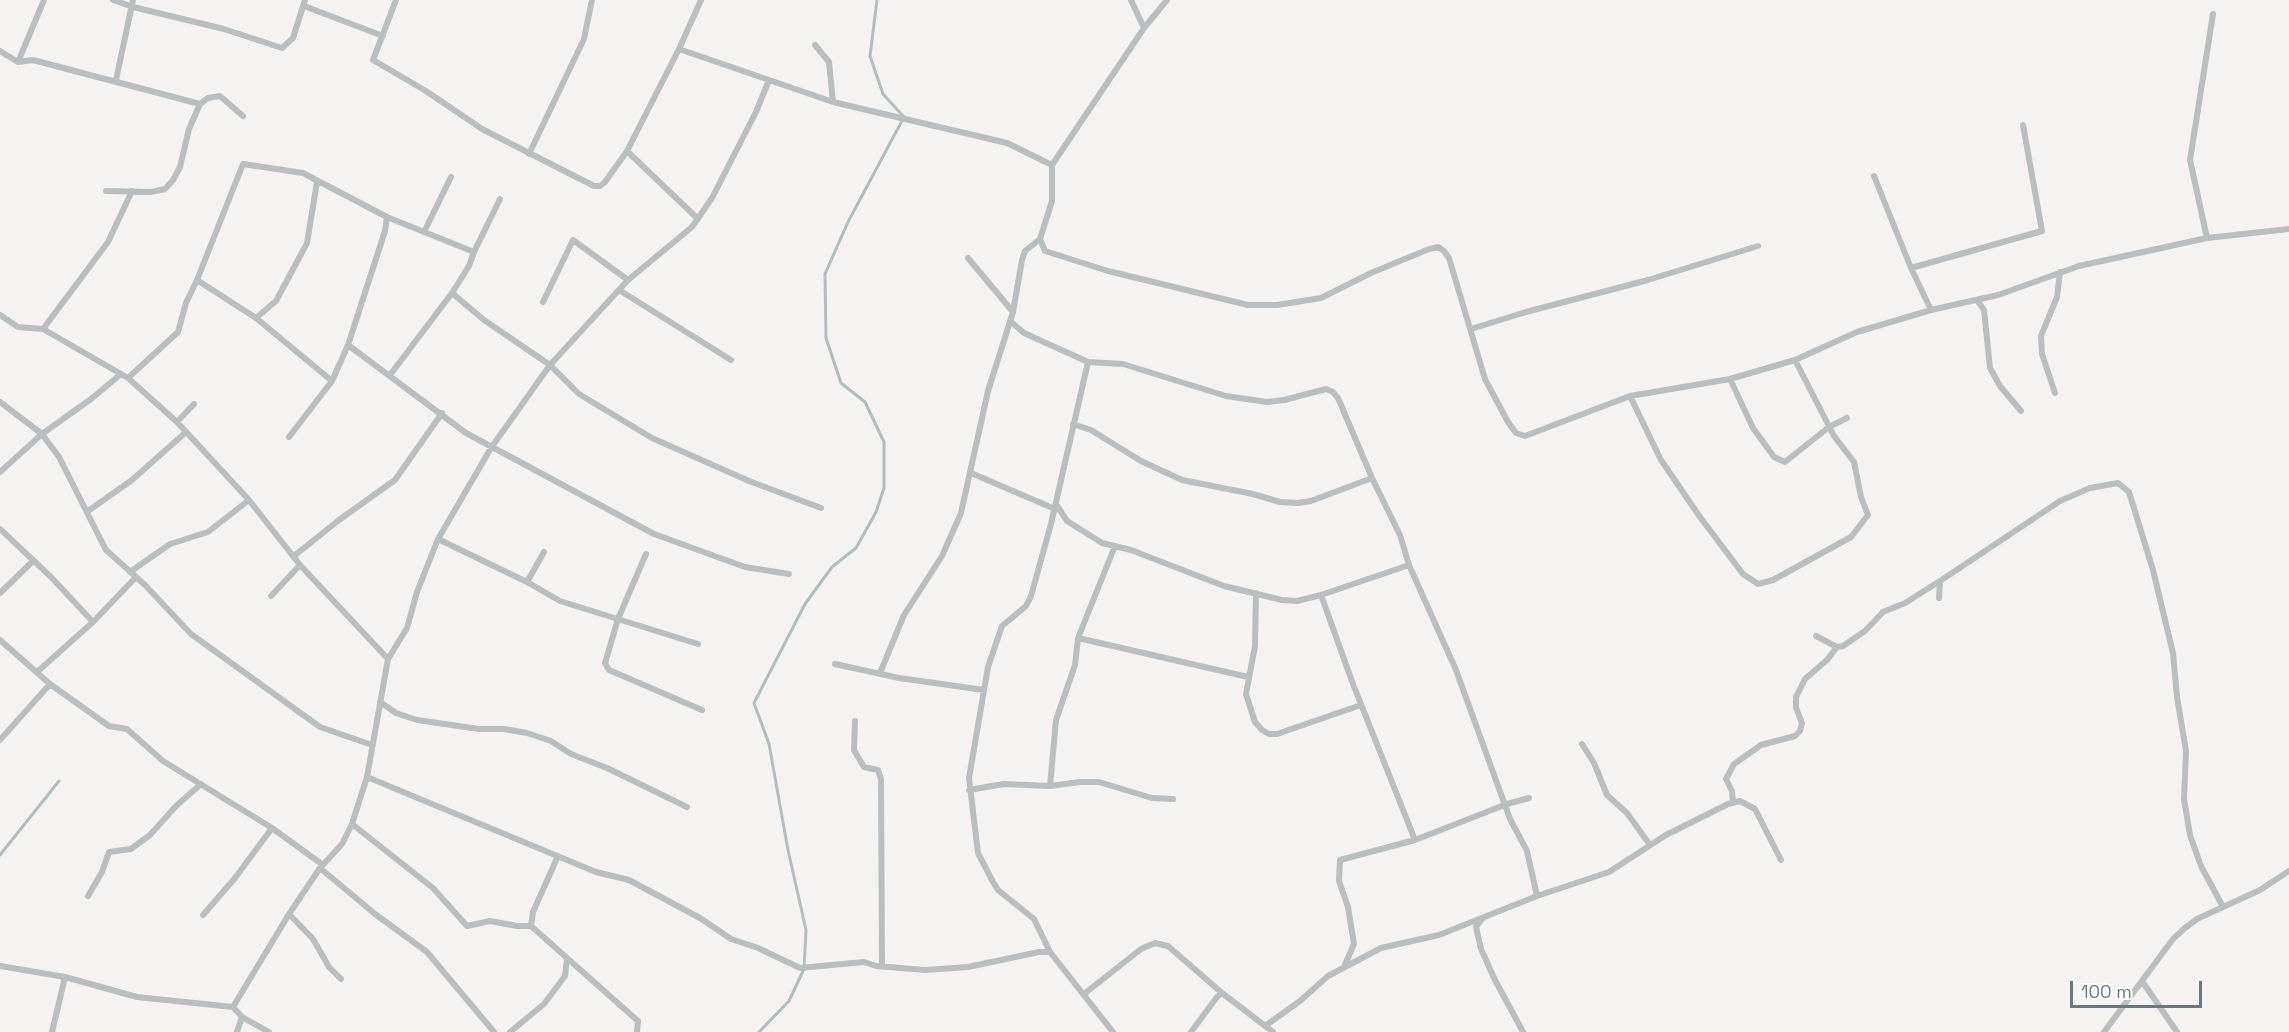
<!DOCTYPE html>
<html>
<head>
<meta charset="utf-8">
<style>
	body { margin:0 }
	#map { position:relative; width:2289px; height:1032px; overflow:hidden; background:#f4f3f1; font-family:"Space Grotesk",sans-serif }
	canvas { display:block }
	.scale { position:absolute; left:2070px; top:981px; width:132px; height:27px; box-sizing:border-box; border:3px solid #67797e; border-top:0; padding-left:8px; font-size:18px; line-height:21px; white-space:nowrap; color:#67797e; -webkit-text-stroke:4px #fff; paint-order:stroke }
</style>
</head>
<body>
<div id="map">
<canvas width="2289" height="1032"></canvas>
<div class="scale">100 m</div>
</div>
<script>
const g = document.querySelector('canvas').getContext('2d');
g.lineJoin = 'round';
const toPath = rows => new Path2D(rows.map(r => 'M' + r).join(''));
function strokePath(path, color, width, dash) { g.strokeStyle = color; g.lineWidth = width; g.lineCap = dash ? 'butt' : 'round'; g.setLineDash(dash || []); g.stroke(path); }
strokePath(toPath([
	[0,855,59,781],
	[759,1032,789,1001,804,969,806,930,788,850,769,744,754,703,805,604,832,567,856,548,876,512,884,488,884,442,865,402,841,383,826,338,825,274,848,222,904,117,883,94,870,56,877,0]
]), '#afbfbf', 3);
strokePath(toPath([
	[113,0,133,7,224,29,282,48,293,38,305,0],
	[396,0,373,60,426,91,482,129,594,186,600,186,605,182,627,151,679,49,701,0],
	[1131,0,1144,28],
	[1167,0,1144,28,1052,165,1052,201,1040,239,1045,251,1108,271,1248,305,1277,305,1321,298,1371,273,1429,249,1438,247,1444,251,1449,258,1485,379,1508,422,1516,433,1525,436,1630,396,1730,379,1795,360,1857,332,1931,310,1998,295,2079,266,2207,238,2289,229],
	[304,6,383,36],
	[815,45,829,62,833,102],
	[679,49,833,102,1007,143,1052,165],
	[0,51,18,62,33,60,200,104],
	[18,62,44,0],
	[116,80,133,0],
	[627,151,698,219],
	[529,154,584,39,592,0],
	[1874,176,1911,268],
	[106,191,151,192,165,189,173,180,180,167,189,129,200,104,208,98,220,96,243,116],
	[424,232,451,177],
	[2207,238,2190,160,2213,14],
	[474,252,500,199],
	[968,258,1013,312],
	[197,280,256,318,332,381],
	[619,290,731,360],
	[1977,300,1984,310,1990,368,2000,386,2021,411],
	[543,302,573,240,628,280],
	[1931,310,1911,268,2042,231,2023,125],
	[0,315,18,327,43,329,128,378,177,422,249,500,300,565,388,659],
	[256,318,276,301,307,243,317,182],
	[1010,321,1024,333,1088,362,1123,364,1226,396,1267,402,1284,400,1326,389,1333,392,1338,398,1372,478,1400,535,1409,565,1456,670,1510,819,1527,851,1537,896],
	[43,329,108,242,132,191],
	[1471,329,1526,312,1648,280,1758,246],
	[348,345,466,433,654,534,745,567,789,574],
	[1088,362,1051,524,1031,596,1026,606,1002,626,988,667,969,778,978,853,993,882,998,890,1034,919,1050,952,1113,1032],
	[390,375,452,293],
	[128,378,178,332,186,303,197,280,243,164,303,173,387,217,474,252,469,266,452,293,484,320,550,365,628,280,692,227,712,198,756,112,769,80],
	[1730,379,1753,428,1774,457,1785,462,1829,427,1847,418],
	[2055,393,2042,354,2041,336,2057,297,2060,272],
	[1630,396,1661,460,1700,517,1743,574,1758,584,1773,580,1851,537,1868,515,1861,497,1854,462,1834,436,1795,360],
	[0,402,42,434,59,457,106,550,145,585,191,634,320,727,372,745],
	[177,422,194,404],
	[1073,424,1091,430,1141,461,1182,480,1253,494,1280,502,1298,503,1311,501,1372,478],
	[289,437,332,381,348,345,385,231,387,217],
	[0,472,42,434,91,399,121,374],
	[971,473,1055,509],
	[1056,504,1067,521,1102,543,1131,550,1224,586,1282,600,1297,601,1321,595,1409,565],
	[88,511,132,480,186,432],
	[0,529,51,577,93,622],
	[438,539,527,582,560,601,698,644],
	[646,554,618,619,605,663,609,670,702,710],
	[294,556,339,520,395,480,442,413],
	[130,572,170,544,208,532,249,500],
	[527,582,544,552],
	[0,593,33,561],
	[1256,593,1255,646,1246,694,1255,722,1262,730,1269,734,1277,734,1361,705],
	[1321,595,1353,684,1415,840,1507,804,1529,798],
	[271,596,300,565],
	[1939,598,1940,581,2060,501,2090,488,2118,483,2129,492,2153,570,2173,653,2177,697,2186,751,2184,799,2190,835,2201,866,2223,907],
	[1816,636,1837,647,1843,646,1865,631,1883,612,1905,603,1940,581],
	[1078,638,1248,677],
	[0,640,50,684,109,726,127,729,163,761,272,828,323,865],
	[835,664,899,678,984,690],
	[37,672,93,622,136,577],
	[880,673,904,615,942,556,961,513,988,391,1013,312,1022,260,1025,251,1040,239],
	[380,702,396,713,417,720,479,729,504,729,527,733,551,741,571,754,607,768,687,807],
	[855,721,854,750,864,767,878,770,881,779,882,966],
	[0,740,50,684],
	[1582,744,1594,763,1607,795,1627,813,1650,845],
	[367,777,596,872,629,880,700,918,731,939,758,948,800,968,864,962,876,966,925,970,968,967,1039,952,1050,952],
	[1050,786,1056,720,1075,665,1078,638,1115,546],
	[969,790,1004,784,1050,786,1080,782,1099,782,1152,798,1173,799],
	[1733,803,1732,791,1726,779,1734,764,1761,745,1795,736,1800,731,1802,723,1796,708,1796,697,1805,679,1827,660,1837,647],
	[352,824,433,888,467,926,490,921,517,926,531,926],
	[558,856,533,912,531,926,638,1021,637,1032],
	[320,868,375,914,427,952,494,1032],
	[88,896,102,872,109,852,131,849,150,835,176,806,201,784],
	[289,914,313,939,329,967,341,979],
	[203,915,235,878,272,828],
	[1482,919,1476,927,1481,949,1495,980,1523,1032],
	[0,966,65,977,137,997,233,1007,242,1017,269,1032],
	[1344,967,1354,944,1348,907,1339,881,1340,860,1415,840],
	[2142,981,2177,1032],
	[1084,994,1141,949,1155,943,1168,946,1222,993],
	[233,1007,289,914,320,868,342,844,352,824,367,777,388,659,407,628,417,592,438,539,491,448,550,365,579,394,652,438,749,481,821,508],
	[1265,1026,1300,1001,1328,976,1381,948,1439,935,1537,896,1609,872,1666,835,1728,804,1740,801,1755,809,1781,860],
	[52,1032,65,977],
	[237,1032,242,1017],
	[510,1032,544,1004,565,976,567,959],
	[1191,1032,1217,997,1222,993,1273,1032],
	[2104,1032,2173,939,2185,928,2197,919,2260,890,2289,871]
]), '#b9bec0', 6);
</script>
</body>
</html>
